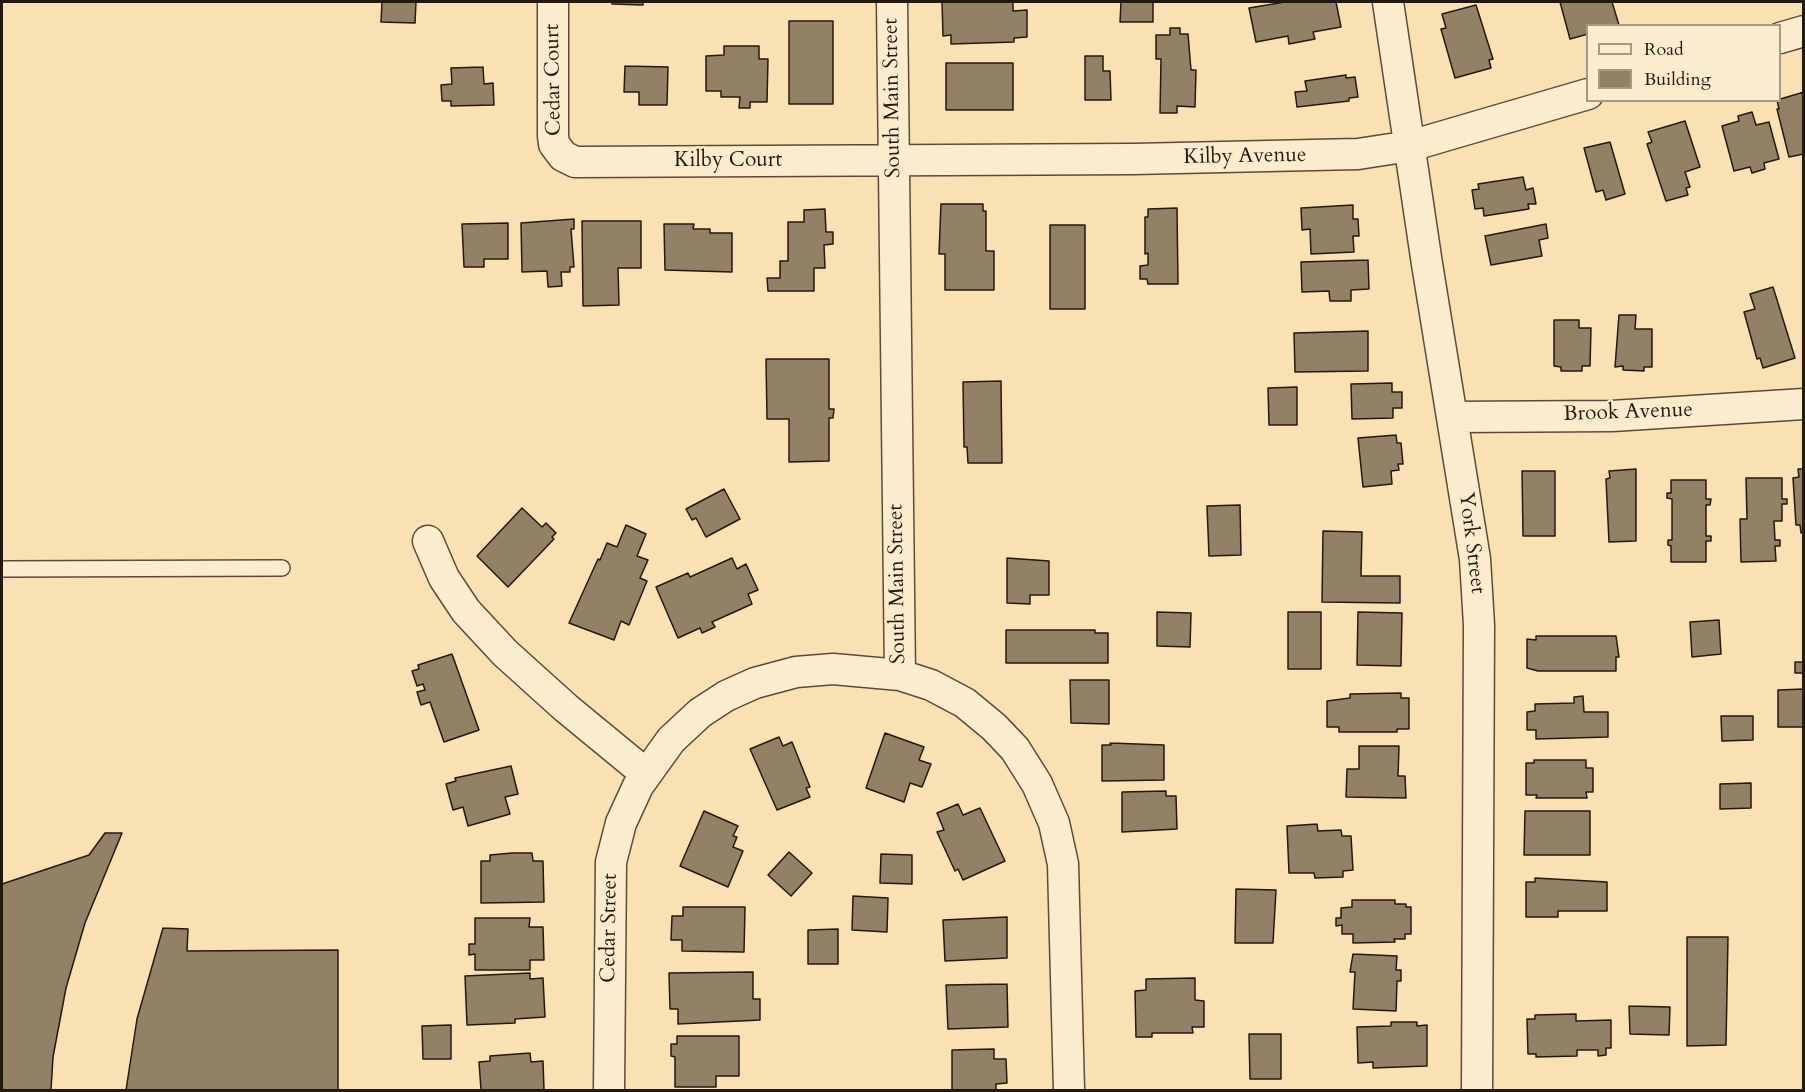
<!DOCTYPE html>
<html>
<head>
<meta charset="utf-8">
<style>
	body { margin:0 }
	#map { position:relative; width:1805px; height:1092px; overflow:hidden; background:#fae1b4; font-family:Cardo,serif }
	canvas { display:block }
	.frame { position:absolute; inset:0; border:3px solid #241911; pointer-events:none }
	.legend { position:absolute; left:1586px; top:24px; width:195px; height:78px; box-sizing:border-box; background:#fcecce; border:2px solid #a69882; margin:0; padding:8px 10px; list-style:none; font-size:18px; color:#241911 }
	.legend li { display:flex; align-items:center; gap:12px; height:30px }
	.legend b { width:30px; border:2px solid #a69882 }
</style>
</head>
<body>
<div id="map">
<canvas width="1805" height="1092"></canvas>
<div class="frame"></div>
<ul class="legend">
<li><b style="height:8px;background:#fcecce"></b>Road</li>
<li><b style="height:16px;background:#938166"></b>Building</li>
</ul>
</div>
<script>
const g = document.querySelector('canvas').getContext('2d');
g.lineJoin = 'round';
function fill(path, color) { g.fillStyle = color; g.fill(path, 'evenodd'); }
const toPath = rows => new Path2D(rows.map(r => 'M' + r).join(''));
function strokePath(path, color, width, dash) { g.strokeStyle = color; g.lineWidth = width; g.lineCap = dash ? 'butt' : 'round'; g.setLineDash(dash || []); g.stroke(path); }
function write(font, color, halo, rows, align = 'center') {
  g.font = font + ' Cardo,serif'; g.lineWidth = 4.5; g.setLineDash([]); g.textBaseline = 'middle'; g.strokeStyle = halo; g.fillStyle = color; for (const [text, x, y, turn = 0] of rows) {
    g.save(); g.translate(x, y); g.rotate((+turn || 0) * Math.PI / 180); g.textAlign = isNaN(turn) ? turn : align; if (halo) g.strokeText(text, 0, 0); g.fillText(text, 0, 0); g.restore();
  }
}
const building = toPath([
	[382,2,416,2,415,23,381,22,382,2],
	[612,2,643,2,643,5,612,4,612,2],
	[942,2,1013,2,1013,11,1027,10,1027,37,1014,38,1014,42,951,44,951,35,943,36,942,2],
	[1121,2,1153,2,1153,22,1120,22,1121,2],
	[1285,2,1336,2,1341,27,1313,32,1315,39,1289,44,1288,36,1256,42,1249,8,1285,2],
	[1560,2,1612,2,1619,25,1588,26,1588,34,1570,39,1560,2],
	[1476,5,1493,59,1489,60,1491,68,1455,78,1441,29,1446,28,1442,14,1476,5],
	[789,21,833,21,833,104,789,104,789,21],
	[1170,28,1180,28,1180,34,1188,34,1191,70,1196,70,1195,107,1177,106,1177,113,1160,113,1161,59,1156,59,1156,35,1170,35,1170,28],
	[724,46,759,46,759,59,768,59,767,102,750,102,750,108,739,108,740,97,721,97,721,91,706,91,706,56,724,55,724,46],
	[1085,56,1103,56,1103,71,1110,71,1111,100,1085,100,1085,56],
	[946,63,1013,63,1013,110,946,110,946,63],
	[625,66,668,67,667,105,639,105,639,92,624,92,625,66],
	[483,67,484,84,493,83,494,105,451,106,451,101,442,101,441,85,452,84,451,68,483,67],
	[1346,75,1346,78,1355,77,1358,97,1349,98,1349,101,1297,107,1295,92,1307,91,1305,81,1346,75],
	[1804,92,1804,154,1789,157,1777,109,1779,109,1777,100,1804,92],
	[1752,112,1756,125,1769,122,1779,159,1764,163,1765,169,1752,173,1750,167,1734,171,1722,126,1739,121,1738,116,1752,112],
	[1685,121,1700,167,1685,172,1690,187,1686,188,1688,195,1666,201,1647,144,1652,142,1648,132,1685,121],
	[1610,142,1625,194,1606,200,1603,190,1596,192,1584,148,1610,142],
	[1523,177,1526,190,1533,188,1536,204,1528,204,1529,209,1484,216,1483,208,1475,209,1472,190,1479,189,1478,184,1523,177],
	[941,204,983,204,983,211,986,211,986,251,994,251,994,290,945,290,945,254,939,254,941,204],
	[1353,205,1353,219,1358,219,1359,236,1353,236,1354,252,1311,254,1310,229,1302,230,1301,208,1353,205],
	[1177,208,1178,284,1148,284,1147,279,1140,279,1140,266,1148,265,1148,253,1145,254,1145,217,1148,217,1148,209,1177,208],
	[825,209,826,232,833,232,833,244,824,245,825,268,814,268,814,291,768,291,767,278,780,278,780,261,788,261,788,222,804,222,804,210,825,209],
	[574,219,574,229,571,229,574,267,570,267,570,272,561,272,562,286,548,287,547,271,522,272,521,223,574,219],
	[582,221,641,221,641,268,618,268,619,305,583,306,582,221],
	[508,223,508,259,484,259,484,267,464,267,462,224,508,223],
	[664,224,694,224,693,229,710,229,710,233,732,233,732,272,665,270,664,224],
	[1546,224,1548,238,1539,240,1542,256,1491,265,1485,236,1546,224],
	[1050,225,1085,225,1085,309,1050,309,1050,225],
	[1368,260,1369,289,1351,290,1351,301,1330,301,1329,291,1302,292,1301,262,1368,260],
	[1773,287,1795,358,1763,368,1760,358,1757,359,1744,312,1755,309,1750,294,1773,287],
	[1619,315,1636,315,1635,329,1652,329,1652,367,1644,367,1644,371,1623,370,1623,366,1615,367,1619,315],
	[1554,320,1579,320,1579,328,1591,328,1590,366,1582,366,1582,371,1561,371,1561,367,1554,366,1554,320],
	[1368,331,1368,371,1295,372,1294,333,1368,331],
	[766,359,829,359,829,409,834,409,833,418,829,418,829,461,789,462,789,419,767,419,766,359],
	[1001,381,1002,463,968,463,967,447,964,447,963,382,1001,381],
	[1392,383,1392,392,1402,392,1402,408,1393,408,1393,418,1352,419,1351,384,1392,383],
	[1297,387,1297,425,1269,425,1268,388,1297,387],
	[1396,435,1397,443,1401,443,1403,464,1398,464,1399,470,1391,471,1392,484,1363,487,1358,438,1396,435],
	[1636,469,1636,541,1609,542,1606,479,1610,478,1609,471,1636,469],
	[1798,469,1804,469,1804,533,1801,533,1800,525,1796,525,1793,478,1799,477,1798,469],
	[1522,471,1555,471,1555,536,1523,536,1522,471],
	[1746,478,1782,478,1782,499,1787,499,1787,504,1782,504,1782,521,1774,521,1775,540,1780,540,1780,546,1775,546,1776,561,1741,562,1740,519,1747,519,1746,478],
	[1671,480,1706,480,1706,499,1711,499,1710,505,1706,505,1706,536,1711,536,1711,541,1706,541,1706,562,1671,562,1671,546,1668,545,1668,540,1672,540,1672,499,1667,498,1667,493,1671,493,1671,480],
	[724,489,740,519,706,537,696,518,692,520,686,509,724,489],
	[1240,505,1241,555,1209,556,1207,506,1240,505],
	[522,508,542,527,546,523,556,533,552,537,554,539,508,587,477,556,522,508],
	[626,525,646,534,637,556,648,560,640,578,647,581,629,625,621,621,614,640,569,623,598,559,600,560,607,543,617,547,626,525],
	[1323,531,1362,532,1361,576,1400,576,1400,603,1322,602,1323,531],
	[732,558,737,569,746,564,758,590,748,594,752,604,712,622,715,627,702,633,700,628,678,638,656,587,688,573,690,577,732,558],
	[1007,558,1049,561,1049,595,1030,595,1030,604,1007,603,1007,558],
	[1157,612,1191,613,1190,647,1157,646,1157,612],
	[1288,612,1321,612,1321,669,1288,669,1288,612],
	[1358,612,1402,613,1401,666,1357,665,1358,612],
	[1719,620,1721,654,1692,657,1690,622,1719,620],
	[1006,630,1095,630,1095,633,1108,633,1108,663,1006,663,1006,630],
	[1803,634,1804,673,1795,673,1795,662,1803,662,1803,634],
	[1536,636,1616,636,1619,657,1616,657,1616,671,1538,671,1527,668,1527,639,1536,640,1536,636],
	[452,654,479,730,444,742,430,702,421,705,417,692,425,690,423,684,417,686,412,671,419,669,418,665,452,654],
	[1070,680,1109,680,1109,724,1071,723,1070,680],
	[1804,689,1804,727,1778,727,1778,690,1804,689],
	[1401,693,1401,698,1409,698,1409,729,1397,729,1397,732,1339,732,1339,727,1327,727,1327,701,1350,698,1350,694,1401,693],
	[1583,696,1584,712,1608,712,1608,737,1536,739,1536,730,1527,730,1527,712,1535,711,1535,704,1574,703,1574,697,1583,696],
	[1721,716,1753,716,1753,740,1722,741,1721,716],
	[885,733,924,747,919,760,931,764,922,787,910,783,904,802,866,788,885,733],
	[779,737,783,746,792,742,810,787,806,788,810,797,777,810,750,749,779,737],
	[1110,743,1164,745,1164,780,1102,781,1102,745,1111,745,1110,743],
	[1359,746,1399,746,1398,776,1405,776,1406,798,1346,797,1347,769,1359,769,1359,746],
	[1534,760,1586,760,1586,768,1593,768,1593,792,1586,792,1587,798,1536,798,1537,795,1526,795,1526,763,1534,763,1534,760],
	[511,766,518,794,505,797,510,814,468,826,463,807,453,810,446,784,456,781,455,778,511,766],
	[1751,783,1751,808,1720,809,1720,784,1751,783],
	[1166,791,1166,796,1176,796,1177,829,1122,832,1122,792,1166,791],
	[958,804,963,815,980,808,1005,861,963,880,958,869,955,871,937,832,944,830,937,813,958,804],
	[704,811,738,826,733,836,737,837,733,847,743,851,728,887,680,866,704,811],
	[1525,811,1590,811,1590,855,1524,855,1525,811],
	[1317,824,1318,831,1341,830,1342,836,1351,836,1353,870,1343,871,1343,877,1315,878,1314,873,1289,873,1287,826,1317,824],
	[105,833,122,833,85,923,66,988,53,1057,51,1090,2,1090,2,884,89,855,105,833],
	[789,852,812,873,791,896,768,875,789,852],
	[512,853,532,853,533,861,543,861,544,902,481,903,481,861,490,861,490,855,512,853],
	[881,854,912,855,912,884,880,883,881,854],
	[1535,878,1607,882,1607,911,1558,911,1558,917,1526,917,1526,882,1535,882,1535,878],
	[1236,889,1276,890,1273,943,1235,943,1236,889],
	[853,896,888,898,887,932,852,930,853,896],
	[1352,900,1395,900,1395,904,1406,904,1406,907,1411,907,1411,934,1405,934,1405,939,1394,939,1395,942,1353,943,1353,934,1342,934,1342,925,1336,926,1336,918,1341,918,1341,908,1352,907,1352,900],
	[683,907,745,907,744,952,682,951,682,940,671,940,672,916,683,916,683,907],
	[1007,917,1007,958,945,961,943,920,1007,917],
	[475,918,530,918,529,927,543,927,544,960,530,960,530,970,475,970,475,954,469,955,469,944,475,944,475,918],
	[163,928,188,929,187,951,338,950,338,1090,126,1090,137,1019,163,928],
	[838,929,838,964,808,964,808,930,838,929],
	[1687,937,1728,937,1726,1045,1687,1046,1687,937],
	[1353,954,1397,956,1396,970,1401,970,1401,981,1397,981,1396,1011,1353,1009,1355,972,1350,972,1353,954],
	[753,972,753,999,760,999,760,1020,678,1024,678,1009,670,1009,669,973,753,972],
	[530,973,530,979,543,978,545,1017,515,1019,515,1023,467,1025,465,976,530,973],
	[1195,978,1195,1000,1204,1001,1204,1027,1192,1027,1193,1033,1152,1033,1152,1037,1136,1037,1135,991,1146,990,1146,979,1195,978],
	[1007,984,1008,1027,948,1029,946,985,1007,984],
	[1629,1006,1670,1007,1669,1035,1630,1034,1629,1006],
	[1576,1014,1576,1021,1611,1020,1611,1048,1606,1048,1606,1055,1598,1056,1598,1050,1577,1050,1577,1056,1536,1057,1536,1054,1528,1054,1527,1019,1535,1019,1535,1015,1576,1014],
	[1391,1022,1417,1022,1417,1026,1427,1025,1427,1066,1373,1068,1373,1062,1358,1063,1357,1027,1391,1026,1391,1022],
	[451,1025,451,1059,423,1059,422,1026,451,1025],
	[1249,1034,1281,1034,1281,1079,1250,1079,1249,1034],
	[677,1036,739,1036,739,1076,716,1076,716,1087,675,1087,675,1057,671,1056,671,1044,677,1044,677,1036],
	[994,1049,994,1059,1006,1059,1007,1083,996,1084,996,1090,952,1090,952,1050,994,1049],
	[530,1053,531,1062,543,1061,544,1090,481,1090,479,1062,490,1061,490,1056,530,1053]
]);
fill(building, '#938166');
strokePath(building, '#241911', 1.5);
const service = toPath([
	[2,569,282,568]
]);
const minor = toPath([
	[553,2,553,136,554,144,563,156,575,162,1133,159,1358,154,1410,146,1588,94],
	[892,2,900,675],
	[1388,2,1427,264,1475,559,1479,625,1477,1090],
	[1780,38,1804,31],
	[1453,417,1612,416,1804,404],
	[428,541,444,578,466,611,505,653,566,708,645,773],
	[609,1090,611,862,621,823,638,786,671,740,700,713,726,696,755,683,796,672,833,669,900,675,931,685,965,703,994,727,1015,749,1037,784,1054,823,1063,864,1069,1090]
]);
strokePath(service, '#5a4b3a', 18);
strokePath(minor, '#5a4b3a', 33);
strokePath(service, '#fcecce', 15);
strokePath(minor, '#fcecce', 30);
write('21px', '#241911', '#fcecce', [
	["Cedar Court",554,80,-91],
	["South Main Street",893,98,-91],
	["Kilby Avenue",1245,157,-1],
	["Kilby Court",728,161],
	["Brook Avenue",1628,413,-2],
	["York Street",1471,543,83],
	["South Main Street",898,584,-91],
	["Cedar Street",610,928,-89]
]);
</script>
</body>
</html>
